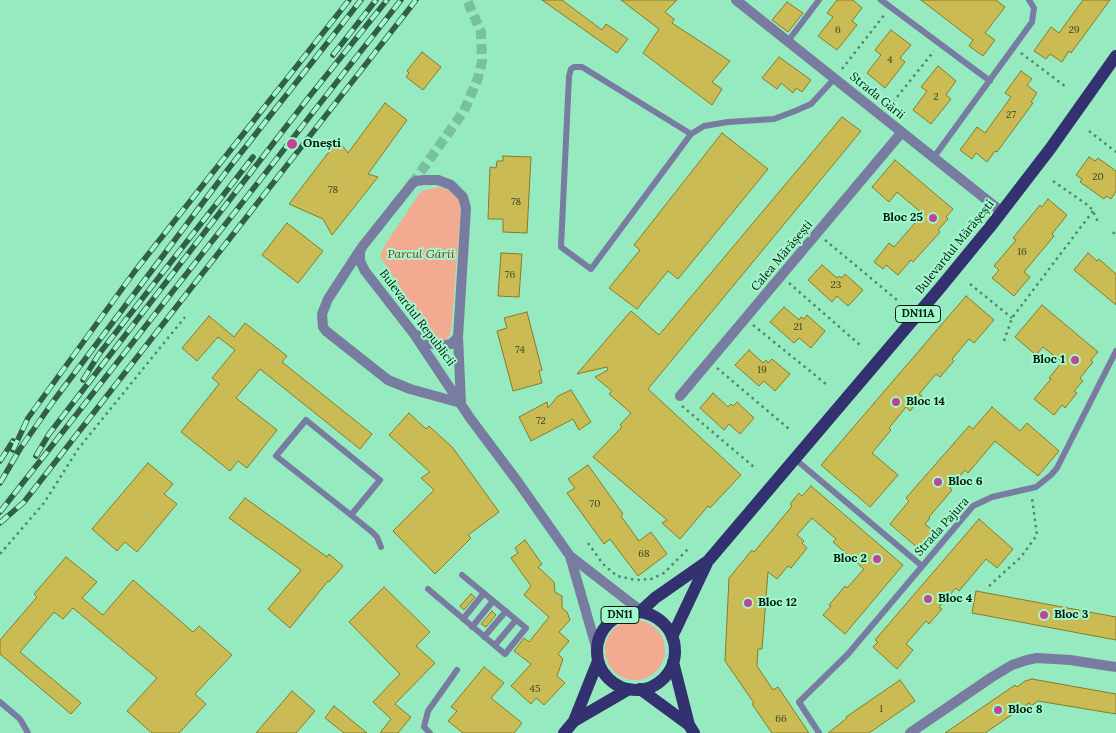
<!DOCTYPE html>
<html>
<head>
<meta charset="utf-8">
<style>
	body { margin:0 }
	canvas { display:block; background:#95eabf }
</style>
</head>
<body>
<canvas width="1116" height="733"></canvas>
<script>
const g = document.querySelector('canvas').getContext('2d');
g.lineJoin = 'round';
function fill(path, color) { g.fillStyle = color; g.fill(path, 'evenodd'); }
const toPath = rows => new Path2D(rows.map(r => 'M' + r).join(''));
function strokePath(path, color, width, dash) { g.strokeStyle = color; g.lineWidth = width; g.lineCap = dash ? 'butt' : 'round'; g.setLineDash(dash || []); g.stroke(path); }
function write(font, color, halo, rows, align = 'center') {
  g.font = font + ' Lora,serif'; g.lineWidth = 4; g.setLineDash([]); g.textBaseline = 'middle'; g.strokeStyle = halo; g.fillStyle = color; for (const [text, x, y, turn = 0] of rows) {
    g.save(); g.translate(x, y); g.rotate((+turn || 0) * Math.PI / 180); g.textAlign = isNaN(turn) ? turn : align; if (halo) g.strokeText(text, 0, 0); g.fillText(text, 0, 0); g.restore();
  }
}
fill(toPath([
	[439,187,451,191,460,201,461,207,451,331,449,336,444,341,437,341,429,333,380,256,385,245,419,194,422,191],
	'605 650a30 30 0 1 1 60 0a30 30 0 1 1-60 0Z'
]), '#f2ab91');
const building = toPath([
	[542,0,562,0,602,30,606,24,628,39,617,53,542,0],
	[621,0,677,0,665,12,674,19,672,23,730,61,712,82,722,89,712,105,643,53,659,29,621,0],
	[837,0,853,0,862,8,852,21,857,25,837,50,818,36,833,17,827,13,837,0],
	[921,0,996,0,1005,7,985,33,995,40,983,56,969,46,973,40,921,0],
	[1083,0,1110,0,1071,53,1069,51,1062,62,1050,54,1046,59,1034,51,1051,27,1059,33,1083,0],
	[787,2,803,13,788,32,772,20,787,2],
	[891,30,911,45,900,58,905,62,885,88,867,73,881,55,875,50,891,30],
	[422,52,441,67,423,90,406,77,409,73,407,71,422,52],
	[779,57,811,80,802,92,796,88,793,93,781,83,777,89,762,78,779,57],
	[938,66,956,81,946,95,951,99,931,124,913,110,927,91,921,87,938,66],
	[1021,71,1032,79,1027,85,1037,93,1031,102,1033,103,997,152,995,151,987,162,976,153,972,159,960,150,977,127,985,133,1011,97,1005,93,1021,71],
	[385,103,407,120,368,174,378,177,332,235,323,219,289,204,338,140,348,153,385,103],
	[842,117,861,131,648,389,741,475,710,508,708,506,680,539,662,523,667,520,593,457,622,427,620,425,631,413,609,394,612,391,595,377,608,370,607,367,577,374,631,311,659,335,842,117],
	[722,133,768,169,678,279,668,271,637,309,609,288,640,250,634,245,722,133],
	[503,156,531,157,527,233,503,232,503,219,488,219,490,167,496,168,497,161,503,161,503,156],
	[1089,157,1095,161,1098,158,1116,171,1116,191,1111,199,1106,196,1104,199,1080,182,1082,179,1076,175,1089,157],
	[895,160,953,209,946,217,948,219,938,230,940,232,913,262,911,260,898,275,886,265,883,269,874,262,889,243,894,247,923,214,897,192,889,202,872,187,895,160],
	[1048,199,1067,215,1052,234,1054,236,1024,272,1030,277,1014,296,992,278,999,270,994,266,1016,240,1013,238,1040,205,1042,207,1048,199],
	[287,223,323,251,298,283,262,255,287,223],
	[501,253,522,254,519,297,498,296,501,253],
	[1088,253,1097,261,1099,259,1116,274,1116,305,1074,270,1088,253],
	[822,265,837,278,839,276,842,278,845,274,863,290,848,306,837,296,832,302,808,280,822,265],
	[966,296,994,320,974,343,969,339,952,359,954,361,940,377,936,374,919,394,922,396,910,411,906,407,889,428,891,430,872,453,898,475,870,507,821,465,966,296],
	[1042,305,1098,352,1091,360,1093,362,1080,378,1083,381,1074,391,1077,393,1065,408,1062,405,1054,415,1034,399,1051,379,1049,378,1062,362,1043,347,1036,355,1015,337,1042,305],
	[784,307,799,320,801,317,804,319,807,315,825,331,811,348,799,338,794,343,770,322,784,307],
	[527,312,542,370,539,371,542,383,513,391,497,331,507,328,504,318,527,312],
	[209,316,234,337,245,323,287,356,282,362,372,434,360,449,260,369,236,398,277,430,247,468,238,461,230,471,181,432,219,384,212,378,235,350,218,337,197,361,182,348,209,316],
	[749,350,763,363,766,360,768,363,772,359,790,374,775,391,764,381,759,386,735,365,749,350],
	[571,390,591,422,579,430,573,419,531,441,519,417,547,402,548,408,558,396,571,390],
	[713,393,728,407,731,404,733,406,737,402,754,418,740,434,729,424,724,430,700,408,713,393],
	[992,407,1020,431,1027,423,1059,451,1038,476,995,441,968,473,965,470,950,488,952,490,929,517,930,518,925,524,935,532,920,550,890,524,909,501,906,498,969,426,973,429,992,407],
	[409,413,426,429,429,426,453,448,499,512,468,535,471,538,435,574,393,531,434,490,421,478,430,472,389,435,409,413],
	[148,463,173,484,164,494,177,504,137,552,125,542,117,551,92,529,148,463],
	[588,465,623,514,621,516,639,541,651,532,667,554,638,576,610,539,604,544,567,493,575,488,568,479,588,465],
	[811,486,903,565,845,634,823,615,831,606,829,605,845,586,847,588,864,569,833,542,836,539,812,518,797,535,804,541,802,543,807,548,791,568,788,566,777,579,768,572,762,649,758,649,757,666,773,690,778,687,809,733,772,733,752,704,754,703,725,661,729,578,752,550,754,552,788,511,792,506,790,504,799,493,802,496,811,486],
	[245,498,327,557,329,554,343,566,329,582,328,581,290,628,268,609,301,570,229,518,245,498],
	[979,519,1013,549,997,568,986,559,959,591,956,588,939,607,942,609,929,624,926,621,906,644,913,650,897,669,873,647,878,642,875,640,979,519],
	[525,540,542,564,538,567,554,582,555,592,562,596,562,608,567,612,570,620,559,632,569,641,558,654,563,659,557,676,565,683,544,705,536,698,531,704,511,686,531,664,514,651,524,638,529,642,549,617,524,595,531,586,511,558,518,553,515,548,525,540],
	[66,557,97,582,82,598,103,615,133,580,193,632,199,626,232,655,195,694,206,704,179,733,152,733,127,711,157,678,73,608,63,619,54,612,20,652,81,703,71,714,0,654,0,640,37,597,34,594,66,557],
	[384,587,430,632,416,646,435,663,395,704,411,717,398,733,380,733,391,719,373,702,400,674,349,622,384,587],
	[976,591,1116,617,1116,640,972,613,976,591],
	[471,594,475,597,464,610,460,606,471,594],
	[492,611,496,615,486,627,481,624,492,611],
	[484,667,504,683,491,698,522,723,514,733,463,733,448,721,457,711,451,707,484,667],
	[1032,679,1116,694,1116,714,1038,701,1031,706,1029,703,985,733,945,733,1015,685,1017,687,1025,681,1032,679],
	[900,680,915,701,869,733,828,733,847,718,846,717,900,680],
	[292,691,315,711,296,733,256,733,292,691],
	[334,706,367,733,344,733,325,718,334,706]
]);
fill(building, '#cabb54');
strokePath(building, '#877c29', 1);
strokePath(toPath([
	[412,184,464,111,478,78,482,62,481,32,467,0]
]), '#78c19c', 10, [10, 5]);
strokePath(toPath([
	[1021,53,1066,87],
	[842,69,885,14],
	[889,107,934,51],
	[1089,131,1116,152],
	[1053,181,1089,206,1093,211,1099,224],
	[1113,234,1116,230],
	[825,240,897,300],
	[789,283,860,345],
	[970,284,1012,318],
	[753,325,826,384],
	[1004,341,1012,318,1093,211],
	[717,368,789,429],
	[682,406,755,468],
	[588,543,603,564,617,576,636,580,651,579,664,573,690,547],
	[0,554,44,503,78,449,185,317],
	[989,586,1021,557,1037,535,1032,498]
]), '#50896c', 2.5, [2.5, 4]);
strokePath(toPath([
	[881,0,990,81],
	[788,41,819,0],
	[691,134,587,70,582,67,574,67,571,69,569,76,561,247,591,269,691,134,704,126,728,122,774,119,795,111,811,104,835,78],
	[934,157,1032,22,1034,8,1029,0],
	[795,459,922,566],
	[351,515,380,480,306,420,276,456,351,515,372,532,377,537,381,547],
	[428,589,505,654,526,628,462,575],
	[463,619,484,593],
	[472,627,493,601],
	[484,637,506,611],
	[495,645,516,620],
	[0,702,20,719,28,733],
	[430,733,424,727,428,711,457,670],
	[819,733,799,702,848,654,973,506,992,497,1036,487,1051,475,1057,468,1116,351]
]), '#797ca1', 6);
strokePath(toPath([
	[736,0,1002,212],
	[360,250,328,299,322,314,323,327,326,331,388,380,410,389,461,403],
	[417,335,432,344,440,346,451,344,458,337],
	[680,396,902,132],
	[461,403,458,337,466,208,463,197,451,185,438,180,424,180,416,181,412,184,362,247,360,252,360,261,365,271,414,334,470,418,518,482,570,556,641,611],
	[570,556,597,650],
	[910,733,992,677,1012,665,1027,660,1037,658,1070,660,1116,667]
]), '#797ca1', 10);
strokePath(toPath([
	[641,611,655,598,708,561,940,288,990,227,1050,149,1116,56],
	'597 651a39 39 0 1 1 78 0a39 39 0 1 1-78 0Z',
	[672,637,707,563],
	[673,662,689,725],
	[640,689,689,725,694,733],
	[574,721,598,661],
	[564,733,574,721,629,689]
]), '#343170', 12);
const rail = toPath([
	[333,55,376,0],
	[83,380,99,354,253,157],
	[13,450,28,418,135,271,349,0],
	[36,456,49,434,309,97,387,0],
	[0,461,13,441],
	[0,483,20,449,52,403,229,168,361,0],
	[0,512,401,0],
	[0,523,24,502,416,0]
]);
strokePath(rail, '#325f49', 5.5);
strokePath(rail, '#a2f8cc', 4, [11]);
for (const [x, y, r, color] of [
	[292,144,6,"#bd4599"],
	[933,218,5,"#bd4599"],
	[1075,360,5,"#bd4599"],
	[896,402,5,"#bd4599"],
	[938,482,5,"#bd4599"],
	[877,559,5,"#bd4599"],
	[928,599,5,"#bd4599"],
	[748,603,5,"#bd4599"],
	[1044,615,5,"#bd4599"],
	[998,710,5,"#bd4599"]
]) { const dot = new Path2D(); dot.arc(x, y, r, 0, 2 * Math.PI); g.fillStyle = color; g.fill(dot); strokePath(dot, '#a2f8cc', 2); }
write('10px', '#344421', null, [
	["6",838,30],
	["29",1074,30],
	["4",890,60],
	["2",936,97],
	["27",1011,115],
	["20",1098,177],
	["78",333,190],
	["78",516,202],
	["16",1022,252],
	["76",510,275],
	["23",836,285],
	["21",798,327],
	["74",520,350],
	["19",762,370],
	["72",541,421],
	["70",595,504],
	["68",644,554],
	["45",535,689],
	["1",881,709],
	["66",781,719]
]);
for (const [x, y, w] of [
	[918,314,45],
	[620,615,38]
]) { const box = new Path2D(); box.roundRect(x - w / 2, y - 8.5, w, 17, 4); g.fillStyle = '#a2f8cc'; g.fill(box); strokePath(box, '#021c10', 1); }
write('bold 11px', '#021c10', null, [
	["DN11A",918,314],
	["DN11",620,615]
]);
write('12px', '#021c10', '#a2f8cc', [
	["Strada Gării",877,96,39],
	["Bulevardul Mărășești",955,247,-51],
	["Calea Mărășești",782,256,-50],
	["Bulevardul Republicii",417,318,53],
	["Strada Pajura",942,527,-48]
]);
write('bold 12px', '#021c10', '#a2f8cc', [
	["Onești",303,144],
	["Bloc 25",923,218,"right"],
	["Bloc 1",1065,360,"right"],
	["Bloc 14",906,402],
	["Bloc 6",948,482],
	["Bloc 2",867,559,"right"],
	["Bloc 4",938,599],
	["Bloc 12",758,603],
	["Bloc 3",1054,615],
	["Bloc 8",1008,710]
], 'left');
write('italic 12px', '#893510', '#a2f8cc', [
	["Parcul Gării",421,255]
]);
</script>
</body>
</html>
